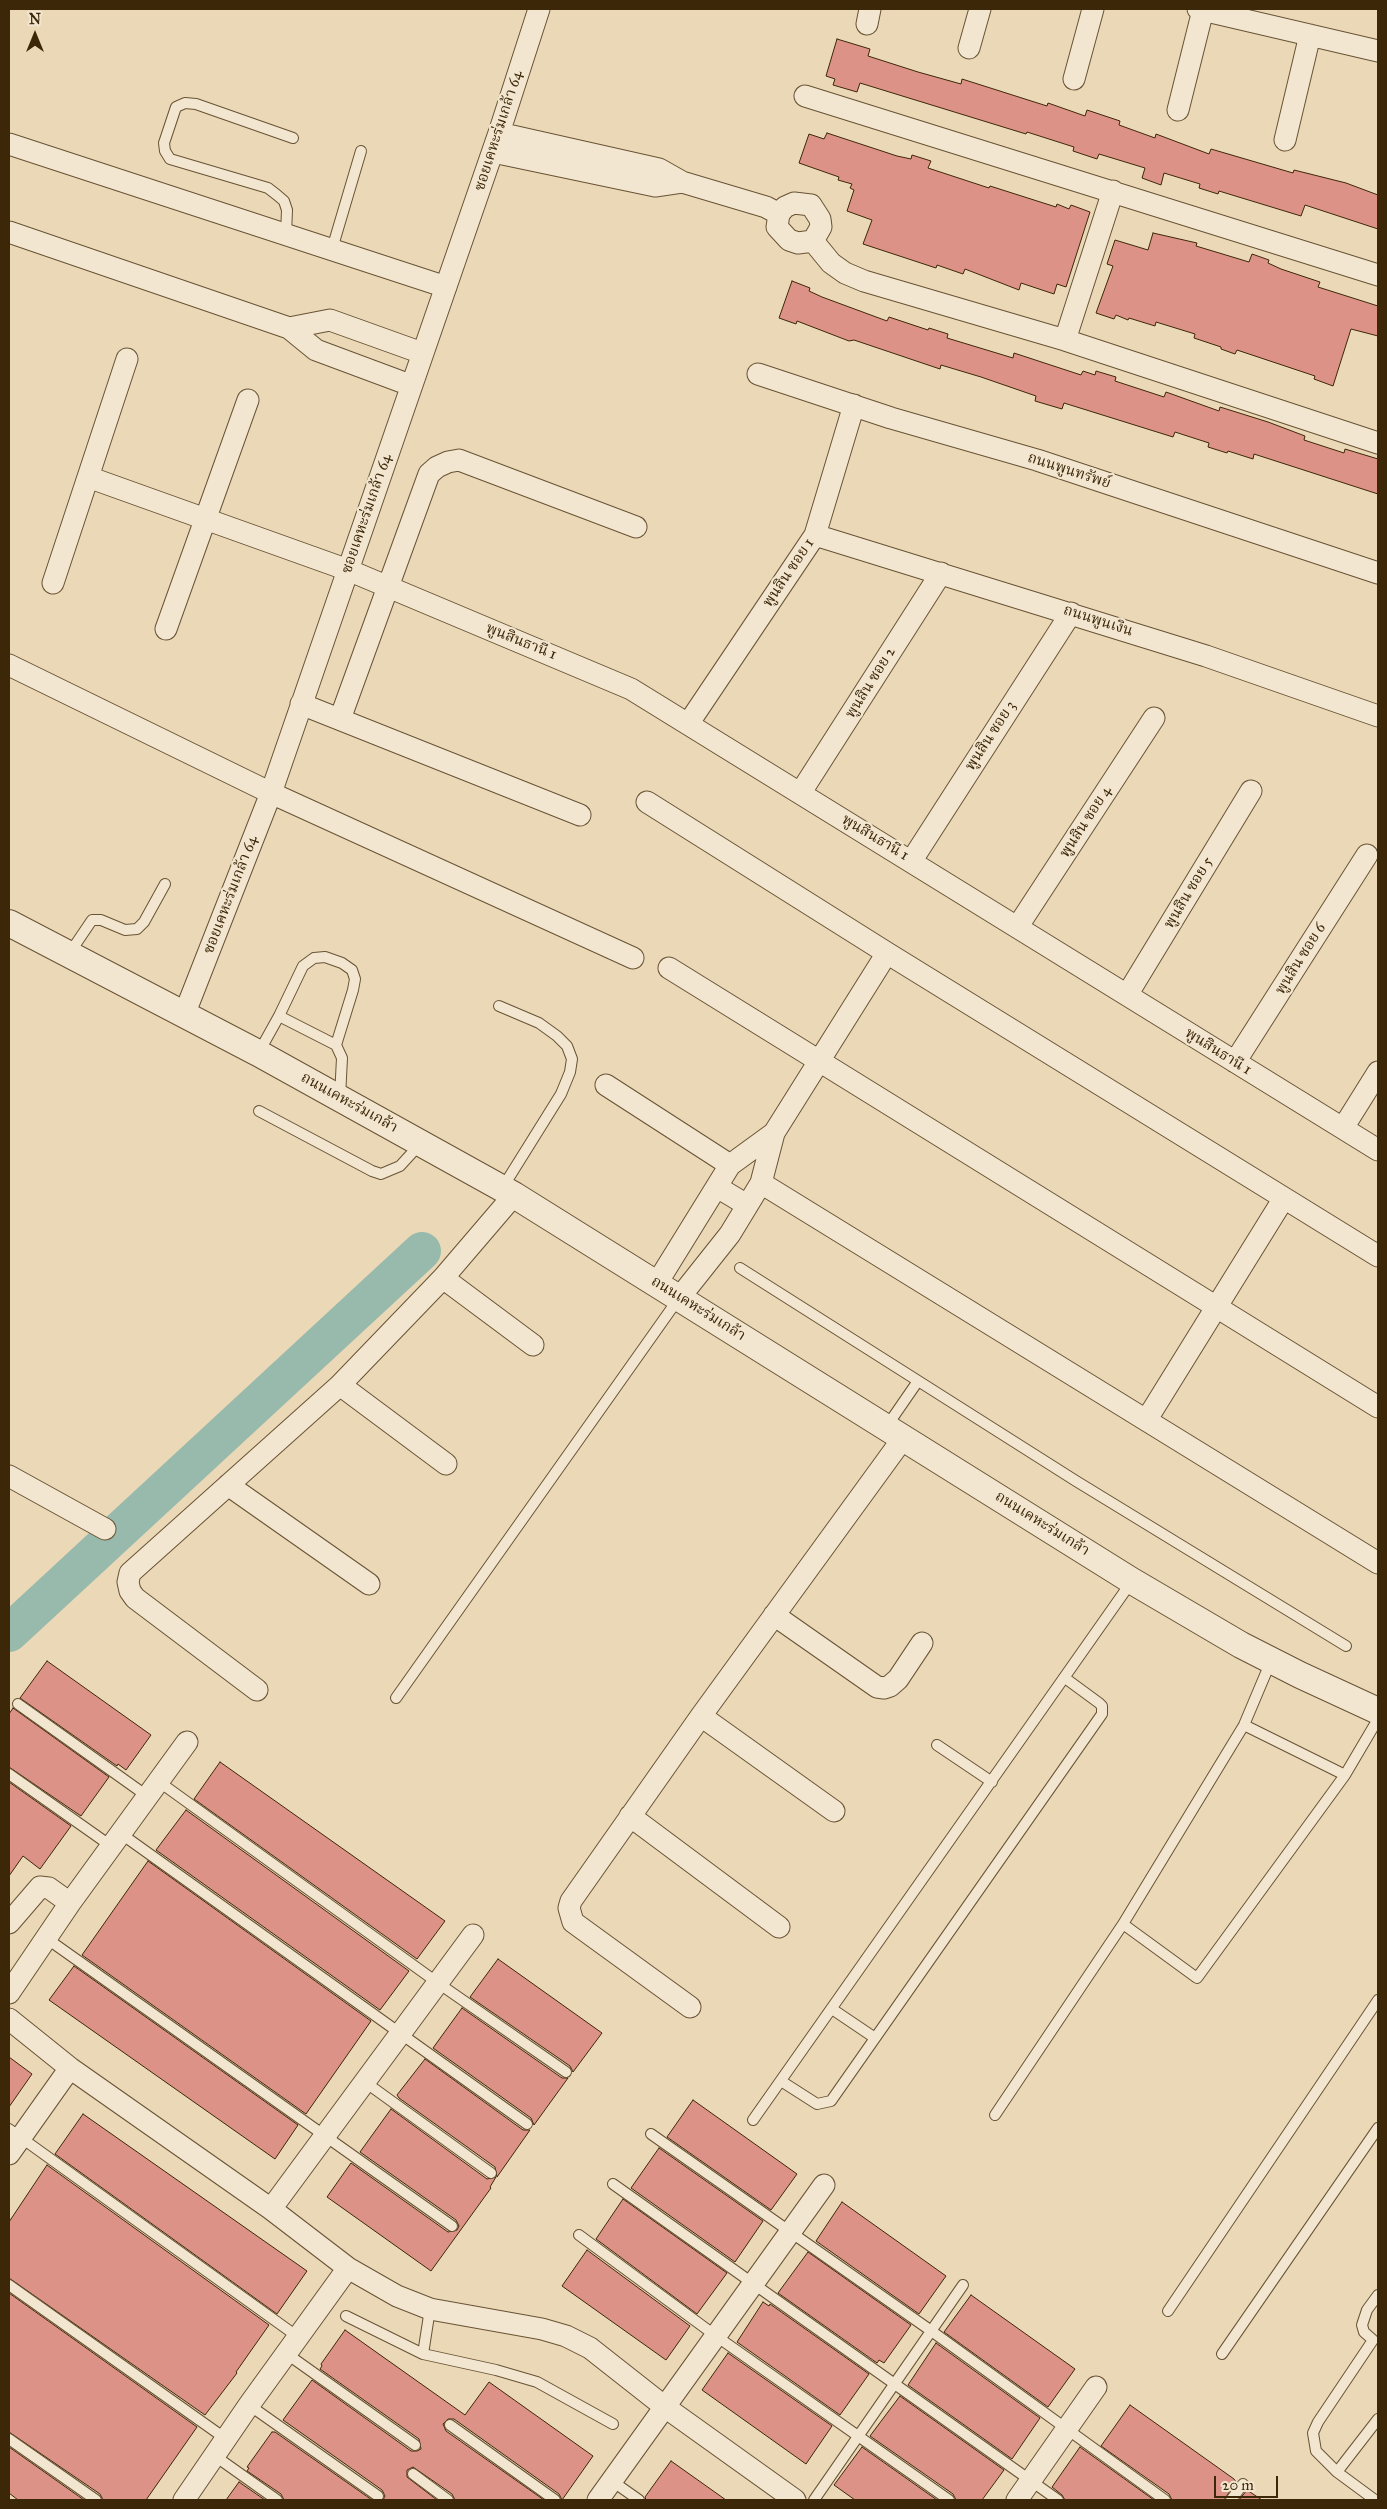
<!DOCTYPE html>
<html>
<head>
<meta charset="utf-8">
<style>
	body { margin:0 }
	#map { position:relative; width:1387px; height:2509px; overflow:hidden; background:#ebd8b7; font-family:"IM FELL Great Primer",serif }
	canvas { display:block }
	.frame { position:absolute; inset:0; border:10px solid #3d2709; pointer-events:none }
	.north { position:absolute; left:10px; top:10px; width:50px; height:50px; -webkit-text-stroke:4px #f2e6d0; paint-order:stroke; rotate:0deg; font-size:14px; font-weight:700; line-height:20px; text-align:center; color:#3d2709 }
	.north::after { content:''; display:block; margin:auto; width:18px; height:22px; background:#3d2709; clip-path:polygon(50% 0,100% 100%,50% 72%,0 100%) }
	.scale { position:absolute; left:1214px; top:2476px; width:64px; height:22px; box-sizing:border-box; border:2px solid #3d2709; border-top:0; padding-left:6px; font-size:15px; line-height:18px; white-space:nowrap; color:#3d2709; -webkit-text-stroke:4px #f2e6d0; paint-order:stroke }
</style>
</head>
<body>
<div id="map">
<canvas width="1387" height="2509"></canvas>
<div class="frame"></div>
<div class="north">N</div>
<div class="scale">20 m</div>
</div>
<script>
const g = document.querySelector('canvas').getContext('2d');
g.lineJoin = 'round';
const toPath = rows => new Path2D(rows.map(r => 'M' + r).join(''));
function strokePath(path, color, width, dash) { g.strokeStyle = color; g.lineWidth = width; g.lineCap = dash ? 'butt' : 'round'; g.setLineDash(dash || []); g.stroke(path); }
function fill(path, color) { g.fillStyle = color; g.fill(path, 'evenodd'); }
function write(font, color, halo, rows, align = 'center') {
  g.font = font + ' "IM FELL Great Primer","Noto Serif Thai",serif'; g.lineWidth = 4.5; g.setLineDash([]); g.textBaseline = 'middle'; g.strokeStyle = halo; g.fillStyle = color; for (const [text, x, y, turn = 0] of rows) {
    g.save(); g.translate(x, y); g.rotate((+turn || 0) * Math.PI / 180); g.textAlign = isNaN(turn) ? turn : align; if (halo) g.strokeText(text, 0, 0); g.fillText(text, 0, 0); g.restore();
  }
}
strokePath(toPath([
	[9,1633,422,1251]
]), '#98baac', 38);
const building = toPath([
	[837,39,870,49,868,56,918,72,961,84,962,79,1047,106,1048,103,1085,116,1087,110,1120,121,1119,125,1155,138,1156,134,1209,154,1211,149,1293,173,1294,170,1346,183,1378,195,1378,229,1305,205,1301,216,1219,191,1218,194,1199,188,1200,184,1164,173,1161,185,1142,178,1145,168,1099,154,1097,159,1073,151,1074,147,1027,132,1026,134,860,83,857,92,833,85,835,79,826,76,837,39],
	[827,133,897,156,911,159,912,155,931,161,928,168,989,188,990,186,1056,207,1057,204,1069,209,1071,205,1090,212,1066,287,1057,284,1054,294,1021,283,1019,290,965,269,963,274,937,265,936,268,863,244,872,220,847,211,854,190,850,188,852,184,838,180,839,177,799,163,809,134,824,139,827,133],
	[1153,233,1197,243,1196,246,1249,262,1252,254,1269,260,1268,263,1281,269,1320,282,1318,287,1378,306,1378,336,1351,329,1333,386,1314,379,1315,376,1237,350,1235,354,1221,349,1221,347,1194,338,1195,334,1156,322,1155,326,1129,318,1128,320,1116,315,1114,319,1096,313,1113,266,1107,264,1115,240,1148,250,1153,233],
	[792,281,810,288,809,291,822,297,887,321,889,317,928,330,929,328,948,334,947,338,1013,358,1014,353,1081,375,1083,371,1095,375,1096,371,1116,377,1115,381,1164,397,1166,392,1219,411,1220,407,1268,422,1305,436,1304,440,1344,453,1345,449,1378,459,1378,494,1254,454,1253,459,1228,451,1227,453,1208,447,1209,443,1175,432,1173,437,1064,403,1062,409,1035,401,1036,396,981,377,941,365,940,369,854,340,849,341,797,321,796,324,779,318,792,281],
	[47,1661,151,1735,126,1770,118,1764,117,1766,20,1698,47,1661],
	[13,1708,109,1777,81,1816,9,1767,9,1714,13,1708],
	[220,1762,445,1921,417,1959,194,1799,220,1762],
	[9,1782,71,1826,40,1869,23,1856,9,1876,9,1782],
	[186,1810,409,1971,380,2010,156,1850,186,1810],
	[148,1861,371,2021,306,2114,82,1955,148,1861],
	[498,1959,602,2033,573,2072,570,2066,470,1997,498,1959],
	[74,1966,298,2125,275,2159,49,2000,74,1966],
	[462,2008,562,2078,568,2078,534,2125,531,2118,433,2048,462,2008],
	[9,2057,32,2074,9,2107,9,2057],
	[425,2059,523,2130,530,2130,497,2177,495,2167,399,2098,397,2095,425,2059],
	[693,2100,797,2174,771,2210,667,2137,693,2100],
	[391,2109,487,2179,496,2177,490,2187,491,2188,431,2271,327,2197,351,2163,448,2232,457,2230,459,2226,456,2220,360,2152,391,2109],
	[83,2114,307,2271,277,2314,55,2154,83,2114],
	[659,2148,763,2221,735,2262,631,2188,659,2148],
	[47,2165,269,2325,236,2372,237,2373,205,2415,9,2278,9,2222,47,2165],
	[623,2199,727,2273,697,2314,596,2239,623,2199],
	[842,2202,946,2276,919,2314,816,2241,842,2202],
	[587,2250,690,2326,666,2360,562,2286,587,2250],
	[808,2252,911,2325,884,2363,879,2360,877,2363,778,2293,808,2252],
	[9,2293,197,2427,146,2500,103,2500,100,2494,9,2432,9,2293],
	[971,2295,1075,2369,1048,2407,944,2332,971,2295],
	[763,2302,769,2306,770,2304,869,2374,840,2415,737,2342,763,2302],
	[345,2330,465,2415,489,2382,593,2456,562,2500,559,2494,454,2419,448,2419,443,2424,446,2431,544,2500,455,2500,452,2494,413,2467,407,2470,407,2477,437,2500,383,2500,385,2496,382,2490,283,2420,312,2380,411,2451,417,2451,421,2449,419,2439,320,2369,322,2366,321,2364,345,2330],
	[936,2343,1040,2418,1012,2459,908,2385,936,2343],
	[728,2353,832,2426,806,2464,702,2390,728,2353],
	[900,2396,1004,2470,982,2500,956,2500,953,2494,870,2436,900,2396],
	[1130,2405,1234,2479,1236,2482,1224,2500,1172,2500,1169,2494,1101,2446,1130,2405],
	[272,2432,275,2432,372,2500,284,2500,281,2494,247,2471,249,2468,247,2467,272,2432],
	[9,2447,84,2500,18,2500,9,2493,9,2447],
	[862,2447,937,2500,855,2500,834,2485,862,2447],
	[1080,2447,1154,2500,1065,2500,1062,2495,1052,2487,1080,2447],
	[671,2461,726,2500,646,2500,645,2497,671,2461],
	[239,2482,265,2500,226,2500,239,2482],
	[1247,2490,1262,2500,1239,2500,1247,2490]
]);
fill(building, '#dc9287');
strokePath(building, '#3d2709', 1);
const service = toPath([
	[286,234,287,210,284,201,277,195,268,188,170,159,165,151,164,143,176,107,185,103,196,104,293,138],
	[332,249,361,151],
	[69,954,92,920,101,920,125,930,137,929,144,922,165,884],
	[499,1006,539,1023,557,1036,567,1046,572,1059,570,1072,561,1094,503,1187],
	[279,1016,336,1045],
	[259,1052,279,1016,303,966,314,958,325,957,342,963,352,970,355,979,353,990,336,1045,342,1058,340,1097],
	[259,1111,372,1171,381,1174,400,1166,421,1143],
	[740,1268,1076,1481,1346,1646],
	[887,1426,918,1381],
	[1271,1661,1244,1725,1123,1924,1197,1978,1345,1775,1378,1719],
	[396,1698,679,1298],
	[18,1704,147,1796],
	[1244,1725,1345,1775],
	[937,1745,992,1782],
	[9,1774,111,1846],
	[158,1781,438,1983,566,2072],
	[120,1833,527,2124],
	[46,1938,452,2226],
	[832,2009,875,2038],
	[781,2081,817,2104,831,2101,1102,1714,1102,1706,1099,1703,1065,1678],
	[365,2082,491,2173],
	[995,2115,1123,1924],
	[753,2120,1132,1581],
	[9,2129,298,2337],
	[651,2134,930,2330,1165,2500],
	[613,2184,1058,2500],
	[579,2235,716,2336,949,2500],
	[9,2285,226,2439],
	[1168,2311,1378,2000],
	[346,2316,423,2354,496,2370,537,2382,613,2424],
	[287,2354,415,2445],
	[423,2354,430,2309],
	[1222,2354,1378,2128],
	[249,2405,378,2496],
	[450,2425,555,2500],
	[9,2439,96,2500],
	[215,2456,277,2500],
	[1337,2472,1378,2419],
	[413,2474,448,2500],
	[612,2481,639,2500],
	[814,2500,963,2285],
	[1231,2500,1243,2484],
	[1375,2500,1337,2472,1316,2451,1313,2433,1318,2422,1373,2340,1364,2332,1362,2325,1367,2310,1378,2295]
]);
const minor = toPath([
	[1198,9,1378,51],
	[867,24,870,9],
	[969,48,980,9],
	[1074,79,1093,9],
	[805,96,1378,275],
	[1178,110,1203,10],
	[499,133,659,169,682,182,766,207,779,214,777,227,789,240,798,243,813,241,831,263,845,273,864,281,1065,340,1378,443],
	[1285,140,1310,35],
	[9,144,446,287],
	[493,152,655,186,682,182],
	[779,214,785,207,794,203,811,205,820,219,821,227,813,241],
	[9,232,289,328,316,350,410,385],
	[289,328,330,320,422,353],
	[1065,340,1113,191],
	[758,374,891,418,1037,460,1378,573],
	[88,477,348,570,631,689,1378,1150],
	[815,535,1206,656,1378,716],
	[53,583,127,359],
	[166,629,248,400],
	[9,665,271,793,633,958],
	[301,704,580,815],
	[340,719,429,474,437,467,448,462,459,460,636,527],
	[688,724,815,535,854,405],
	[801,792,941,573],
	[647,802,887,953,1378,1256],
	[912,860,1071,613],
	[1018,926,1154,718],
	[669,968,1378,1407],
	[1127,995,1251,791],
	[184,1015,271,793,499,133,539,9],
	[1235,1062,1367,855],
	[606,1085,730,1165],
	[1343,1128,1378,1072],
	[761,1183,1378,1563],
	[717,1187,747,1205],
	[443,1278,533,1345],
	[657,1283,730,1165,774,1133],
	[680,1297,730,1234,761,1183,774,1133,887,953],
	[1147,1419,1284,1198],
	[446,1464,340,1385,443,1278,514,1195],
	[9,1476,105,1529],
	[228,1485,369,1584],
	[774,1615,877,1687,884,1688,890,1686,898,1679,922,1643],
	[257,1690,135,1598,130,1591,128,1582,130,1573,340,1385],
	[701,1716,834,1811],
	[630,1816,779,1927],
	[9,1923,40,1887,49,1888,70,1903],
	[9,1993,70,1903,187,1742],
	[690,2007,573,1922,569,1908,571,1901,701,1716,904,1437],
	[9,2019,70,2068,271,2209,348,2268,397,2296,430,2309,542,2329,566,2336,590,2348,665,2407,795,2500],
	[9,2154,70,2068],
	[271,2209,473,1935],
	[184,2500,249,2405,348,2268],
	[598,2500,824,2185],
	[1017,2500,1096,2387]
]);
const tertiary = toPath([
	[9,923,258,1053,514,1195,1132,1581,1241,1645,1300,1675,1378,1711]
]);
strokePath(service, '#685334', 12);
strokePath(minor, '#685334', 23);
strokePath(tertiary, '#685334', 28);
strokePath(service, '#f2e6d0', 10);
strokePath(minor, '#f2e6d0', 21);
strokePath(tertiary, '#f2e6d0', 26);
write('15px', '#3d2709', '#f2e6d0', [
	["ซอยเคหะร่มเกล้า 64",499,131,-72],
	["ถนนพูนทรัพย์",1069,471,18],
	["ซอยเคหะร่มเกล้า 64",367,514,-71],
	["พูนสิน ซอย 1",789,573,-56],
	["ถนนพูนเงิน",1098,621,18],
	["พูนสินธานี 1",521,642,22],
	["พูนสิน ซอย 2",871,683,-58],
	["พูนสิน ซอย 3",991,736,-57],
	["พูนสิน ซอย 4",1086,822,-57],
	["พูนสินธานี 1",875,838,31],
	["พูนสิน ซอย 5",1189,893,-59],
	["ซอยเคหะร่มเกล้า 64",231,895,-69],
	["พูนสิน ซอย 6",1301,959,-58],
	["พูนสินธานี 1",1218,1052,32],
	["ถนนเคหะร่มเกล้า",349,1103,29],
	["ถนนเคหะร่มเกล้า",698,1309,32],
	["ถนนเคหะร่มเกล้า",1042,1524,32]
]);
</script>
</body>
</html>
